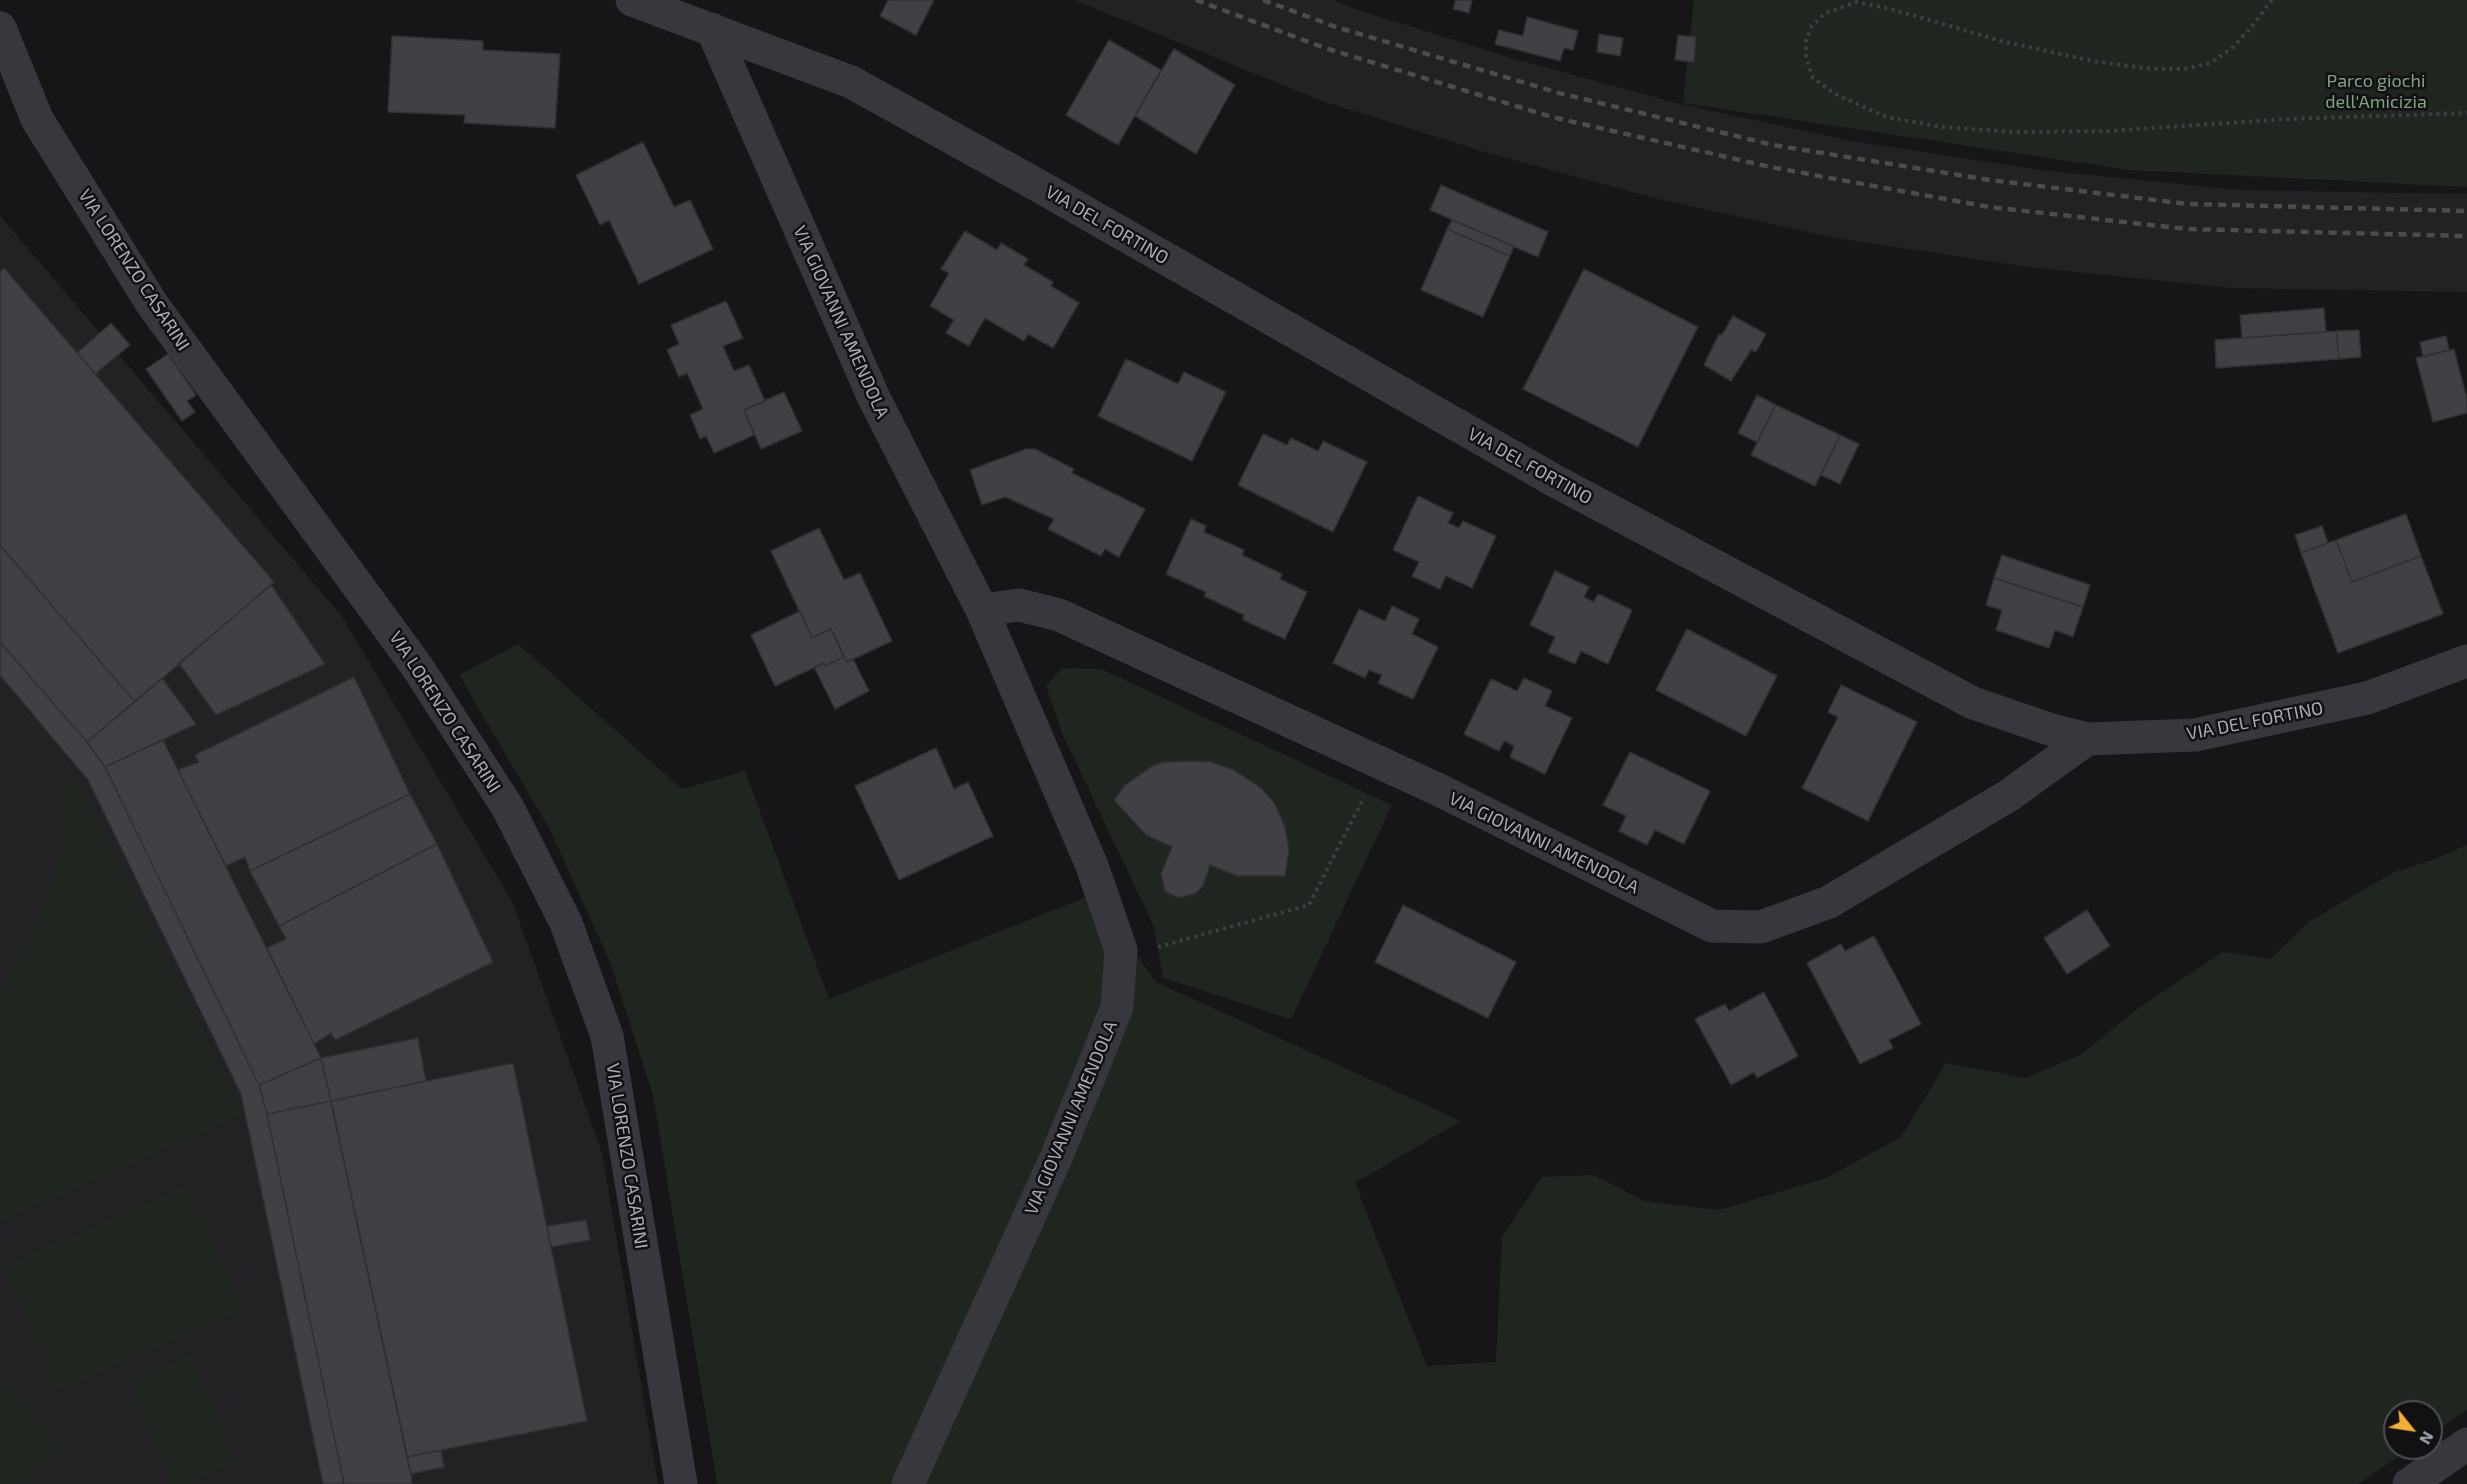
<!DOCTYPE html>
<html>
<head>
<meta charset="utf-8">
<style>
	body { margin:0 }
	#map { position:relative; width:2467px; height:1484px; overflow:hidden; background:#161618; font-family:"Exo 2",sans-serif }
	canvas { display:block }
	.north { position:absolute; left:2383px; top:1400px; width:60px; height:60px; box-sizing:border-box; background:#111113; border:2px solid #4d4f55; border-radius:50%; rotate:120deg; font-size:16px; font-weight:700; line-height:24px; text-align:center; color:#a8adb8 }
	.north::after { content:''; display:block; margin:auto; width:21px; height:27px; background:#f2b134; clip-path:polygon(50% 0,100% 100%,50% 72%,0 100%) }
</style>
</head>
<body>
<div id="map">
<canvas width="2467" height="1484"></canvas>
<div class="north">N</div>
</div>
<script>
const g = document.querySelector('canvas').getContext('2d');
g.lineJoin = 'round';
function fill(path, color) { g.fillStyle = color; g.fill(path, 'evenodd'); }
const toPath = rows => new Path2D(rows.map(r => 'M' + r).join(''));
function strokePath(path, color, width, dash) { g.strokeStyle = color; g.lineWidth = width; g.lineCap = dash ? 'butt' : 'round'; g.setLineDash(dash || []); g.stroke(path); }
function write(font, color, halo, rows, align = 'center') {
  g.font = font + ' "Exo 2",sans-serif'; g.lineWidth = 5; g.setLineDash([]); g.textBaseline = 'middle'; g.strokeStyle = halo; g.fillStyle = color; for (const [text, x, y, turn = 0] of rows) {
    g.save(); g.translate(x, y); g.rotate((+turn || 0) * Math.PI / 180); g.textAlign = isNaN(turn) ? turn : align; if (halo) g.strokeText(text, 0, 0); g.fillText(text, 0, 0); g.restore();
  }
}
fill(toPath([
	[1074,0,1333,0,1355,9,1515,59,1680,104,1852,141,2041,170,2239,190,2467,194,2467,292,2232,288,2028,267,1835,238,1658,199,1488,153,1322,101],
	[0,216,341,615,512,901,602,1153,658,1484,0,1484]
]), '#222225');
fill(toPath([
	[1694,0,2467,0,2467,187,2128,170,1683,103],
	[518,644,682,789,745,771,829,999,1094,894,1156,982,1461,1121,1355,1183,1427,1366,1496,1362,1502,1236,1542,1177,1594,1175,1644,1201,1719,1210,1826,1178,1901,1137,1946,1063,2026,1078,2082,1054,2134,1011,2223,952,2270,959,2310,921,2394,872,2435,859,2467,845,2467,1410,2431,1434,2431,1412,2395,1412,2395,1448,2411,1448,2358,1484,717,1484,653,1095,610,962,550,830,459,675],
	[1062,668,1101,669,1392,805,1291,1019,1163,978,1154,927,1063,735,1046,686],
	[77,782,245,1114,0,1222,0,990,37,928,64,846,63,786],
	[189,1184,243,1310,58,1391,3,1266],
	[190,1354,238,1462,189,1484,172,1484,128,1382],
	[0,1379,61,1448,21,1484,0,1484]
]), '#1e261f');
const building = toPath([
	[888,0,934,0,916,35,880,16,888,0],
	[1456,0,1472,0,1469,13,1453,9,1456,0],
	[1527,17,1578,31,1573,50,1564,48,1560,61,1495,44,1499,30,1523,36,1527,17],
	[1599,34,1623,38,1620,56,1597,52,1599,34],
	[1678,35,1696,37,1694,62,1675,60,1678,35],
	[392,36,483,41,483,50,560,54,555,128,464,123,465,115,388,112,392,36],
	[1109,40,1161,70,1118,145,1066,115,1109,40],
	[1174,49,1235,85,1196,154,1135,116,1174,49],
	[643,142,674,207,690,200,713,249,639,284,609,220,600,225,576,175,643,142],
	[1441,185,1548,232,1538,257,1430,210,1441,185],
	[1452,220,1514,246,1510,256,1447,229,1452,220],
	[1447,229,1510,256,1483,317,1421,290,1447,229],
	[965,231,997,250,1001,243,1028,259,1024,265,1053,282,1051,286,1079,303,1053,348,1028,334,1024,341,985,318,969,346,946,333,954,320,930,306,949,273,941,269,965,231],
	[4,268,274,582,135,702,0,545,0,272,4,268],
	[1584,269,1698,327,1638,447,1523,389,1584,269],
	[726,301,743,338,723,346,734,371,749,365,765,401,744,410,754,435,714,453,706,436,700,439,690,415,703,409,687,373,679,377,667,350,679,344,671,325,726,301],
	[2324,308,2326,332,2242,338,2240,315,2324,308],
	[1733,316,1766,334,1756,352,1751,350,1731,381,1704,365,1719,334,1722,335,1733,316],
	[111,323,130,345,95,374,77,353,111,323],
	[2359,330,2361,357,2339,359,2336,331,2359,330],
	[2336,331,2339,359,2216,368,2215,340,2336,331],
	[2446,336,2449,350,2423,357,2420,342,2446,336],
	[2454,349,2467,399,2467,413,2433,422,2416,358,2454,349],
	[168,354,196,395,187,401,195,412,182,421,146,369,168,354],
	[1126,359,1178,384,1184,372,1226,392,1192,461,1098,416,1126,359],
	[784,392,802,431,761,449,744,410,784,392],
	[1757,395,1776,405,1757,442,1738,433,1757,395],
	[1776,405,1840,435,1815,486,1751,455,1776,405],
	[1263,434,1287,445,1291,438,1318,451,1323,441,1367,462,1333,532,1238,485,1263,434],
	[1840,435,1859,444,1840,484,1821,475,1840,435],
	[1026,449,1035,449,1074,469,1072,473,1145,509,1119,557,1105,549,1101,556,1048,529,1054,519,1005,497,982,505,970,470,1026,449],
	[1418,496,1453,513,1448,523,1459,528,1463,521,1496,536,1472,588,1446,576,1440,589,1427,583,1412,576,1419,562,1393,550,1418,496],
	[2406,514,2421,556,2352,582,2336,540,2406,514],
	[1191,519,1206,526,1204,532,1244,550,1242,555,1282,574,1280,579,1307,592,1285,639,1243,620,1244,615,1204,596,1206,592,1166,574,1191,519],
	[2322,526,2328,543,2301,553,2295,535,2322,526],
	[819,528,844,580,860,573,892,641,847,662,831,629,812,638,771,551,819,528],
	[2336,540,2352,582,2421,556,2443,614,2338,653,2301,553,2336,540],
	[0,545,135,702,87,742,0,642,0,545],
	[2002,555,2090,585,2083,607,1994,578,2002,555],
	[1555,571,1589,587,1584,597,1594,602,1598,594,1632,610,1608,664,1581,651,1575,664,1548,652,1555,637,1530,625,1555,571],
	[1994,578,2083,607,2073,637,2055,630,2049,648,1996,630,2002,610,1986,605,1994,578],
	[271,585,325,664,216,715,179,663,271,585],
	[1392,606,1419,619,1412,634,1438,647,1413,699,1378,683,1382,675,1369,670,1365,678,1333,663,1359,609,1385,621,1392,606],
	[800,611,812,638,831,629,844,657,825,666,824,663,775,686,751,635,800,611],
	[1687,629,1777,676,1746,736,1656,690,1687,629],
	[0,642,87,742,105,767,259,1085,267,1114,344,1484,323,1484,241,1094,88,780,0,675,0,642],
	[844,657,847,662,853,659,869,691,835,709,814,667,824,663,825,666,844,657],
	[354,677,410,794,250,871,245,857,226,866,178,770,199,762,195,755,354,677],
	[162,678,196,724,105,767,87,742,162,678],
	[1524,678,1552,691,1545,706,1572,718,1545,774,1510,757,1514,746,1504,741,1499,751,1464,734,1491,679,1517,691,1524,678],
	[1841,685,1917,722,1868,821,1802,788,1838,717,1828,712,1841,685],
	[163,740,321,1058,259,1085,105,767,163,740],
	[936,748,954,789,968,782,993,836,899,880,855,786,936,748],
	[1630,752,1710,791,1684,844,1655,830,1647,845,1619,831,1626,816,1603,805,1630,752],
	[1198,761,1211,762,1234,770,1261,788,1275,804,1285,827,1289,849,1285,876,1237,876,1210,865,1203,886,1196,893,1183,897,1176,897,1165,891,1161,874,1172,847,1146,835,1114,800,1125,785,1154,765,1164,762,1198,761],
	[410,794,437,844,279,926,250,871,410,794],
	[437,844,493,962,335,1040,331,1033,314,1044,267,948,286,939,279,926,437,844],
	[1403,905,1516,962,1488,1018,1375,962,1403,905],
	[2087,910,2110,946,2067,974,2044,938,2087,910],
	[1874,936,1921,1024,1889,1040,1893,1048,1860,1064,1807,963,1841,944,1845,951,1874,936],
	[1764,992,1798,1056,1757,1078,1754,1072,1731,1085,1695,1019,1725,1004,1729,1011,1764,992],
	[418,1038,426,1081,331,1101,321,1058,418,1038],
	[321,1058,331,1101,267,1114,259,1085,321,1058],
	[513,1063,587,1421,407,1457,331,1101,513,1063],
	[331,1101,411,1474,412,1484,344,1484,267,1114,331,1101],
	[586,1220,590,1240,551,1247,547,1226,586,1220],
	[441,1450,444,1467,411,1474,407,1457,441,1450]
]);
fill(building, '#404145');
strokePath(building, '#303034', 1.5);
strokePath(toPath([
	[2272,0,2249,30,2231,49,2210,63,2184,69,2152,69,2093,61,2001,41,1895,10,1856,2,1824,14,1812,26,1806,39,1806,58,1813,78,1835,94,1886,117,1942,127,2017,132,2108,131,2288,119,2467,113],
	[1158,947,1309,905,1364,797]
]), '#3d3f44', 4, [3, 4.5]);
strokePath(toPath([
	[632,0,851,82,1039,186,1555,481,1973,703,2052,730,2087,739,2195,735,2367,698,2467,661],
	[0,28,37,119,152,304,418,668,508,808,566,923,607,1036,681,1484],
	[712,29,874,398,982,610,1092,866,1121,950,1117,1007,1092,1070,1055,1160,908,1484],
	[982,610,1019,605,1059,615,1437,789,1712,926,1761,927,1829,902,2008,796,2087,739],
	[2409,1484,2467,1444]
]), '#37383d', 33);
strokePath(toPath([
	[1196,0,1325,48,1552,117,1770,167,1989,207,2187,229,2467,236],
	[1263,0,1336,27,1559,93,1773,145,1990,180,2188,204,2467,211]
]), '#4a4c52', 4.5, [8, 6]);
write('18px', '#7fa381', '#111113', [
	["Parco giochi",2376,81],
	["dell'Amicizia",2376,102]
]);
write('18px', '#a8adb8', '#111113', [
	["VIA DEL FORTINO",1107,225,30],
	["VIA LORENZO CASARINI",134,270,57],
	["VIA GIOVANNI AMENDOLA",841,322,66],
	["VIA DEL FORTINO",1530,466,29],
	["VIA LORENZO CASARINI",445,712,57],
	["VIA DEL FORTINO",2255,721,-11],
	["VIA GIOVANNI AMENDOLA",1544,843,26],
	["VIA GIOVANNI AMENDOLA",1071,1118,-67],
	["VIA LORENZO CASARINI",627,1156,81]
]);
</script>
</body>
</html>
